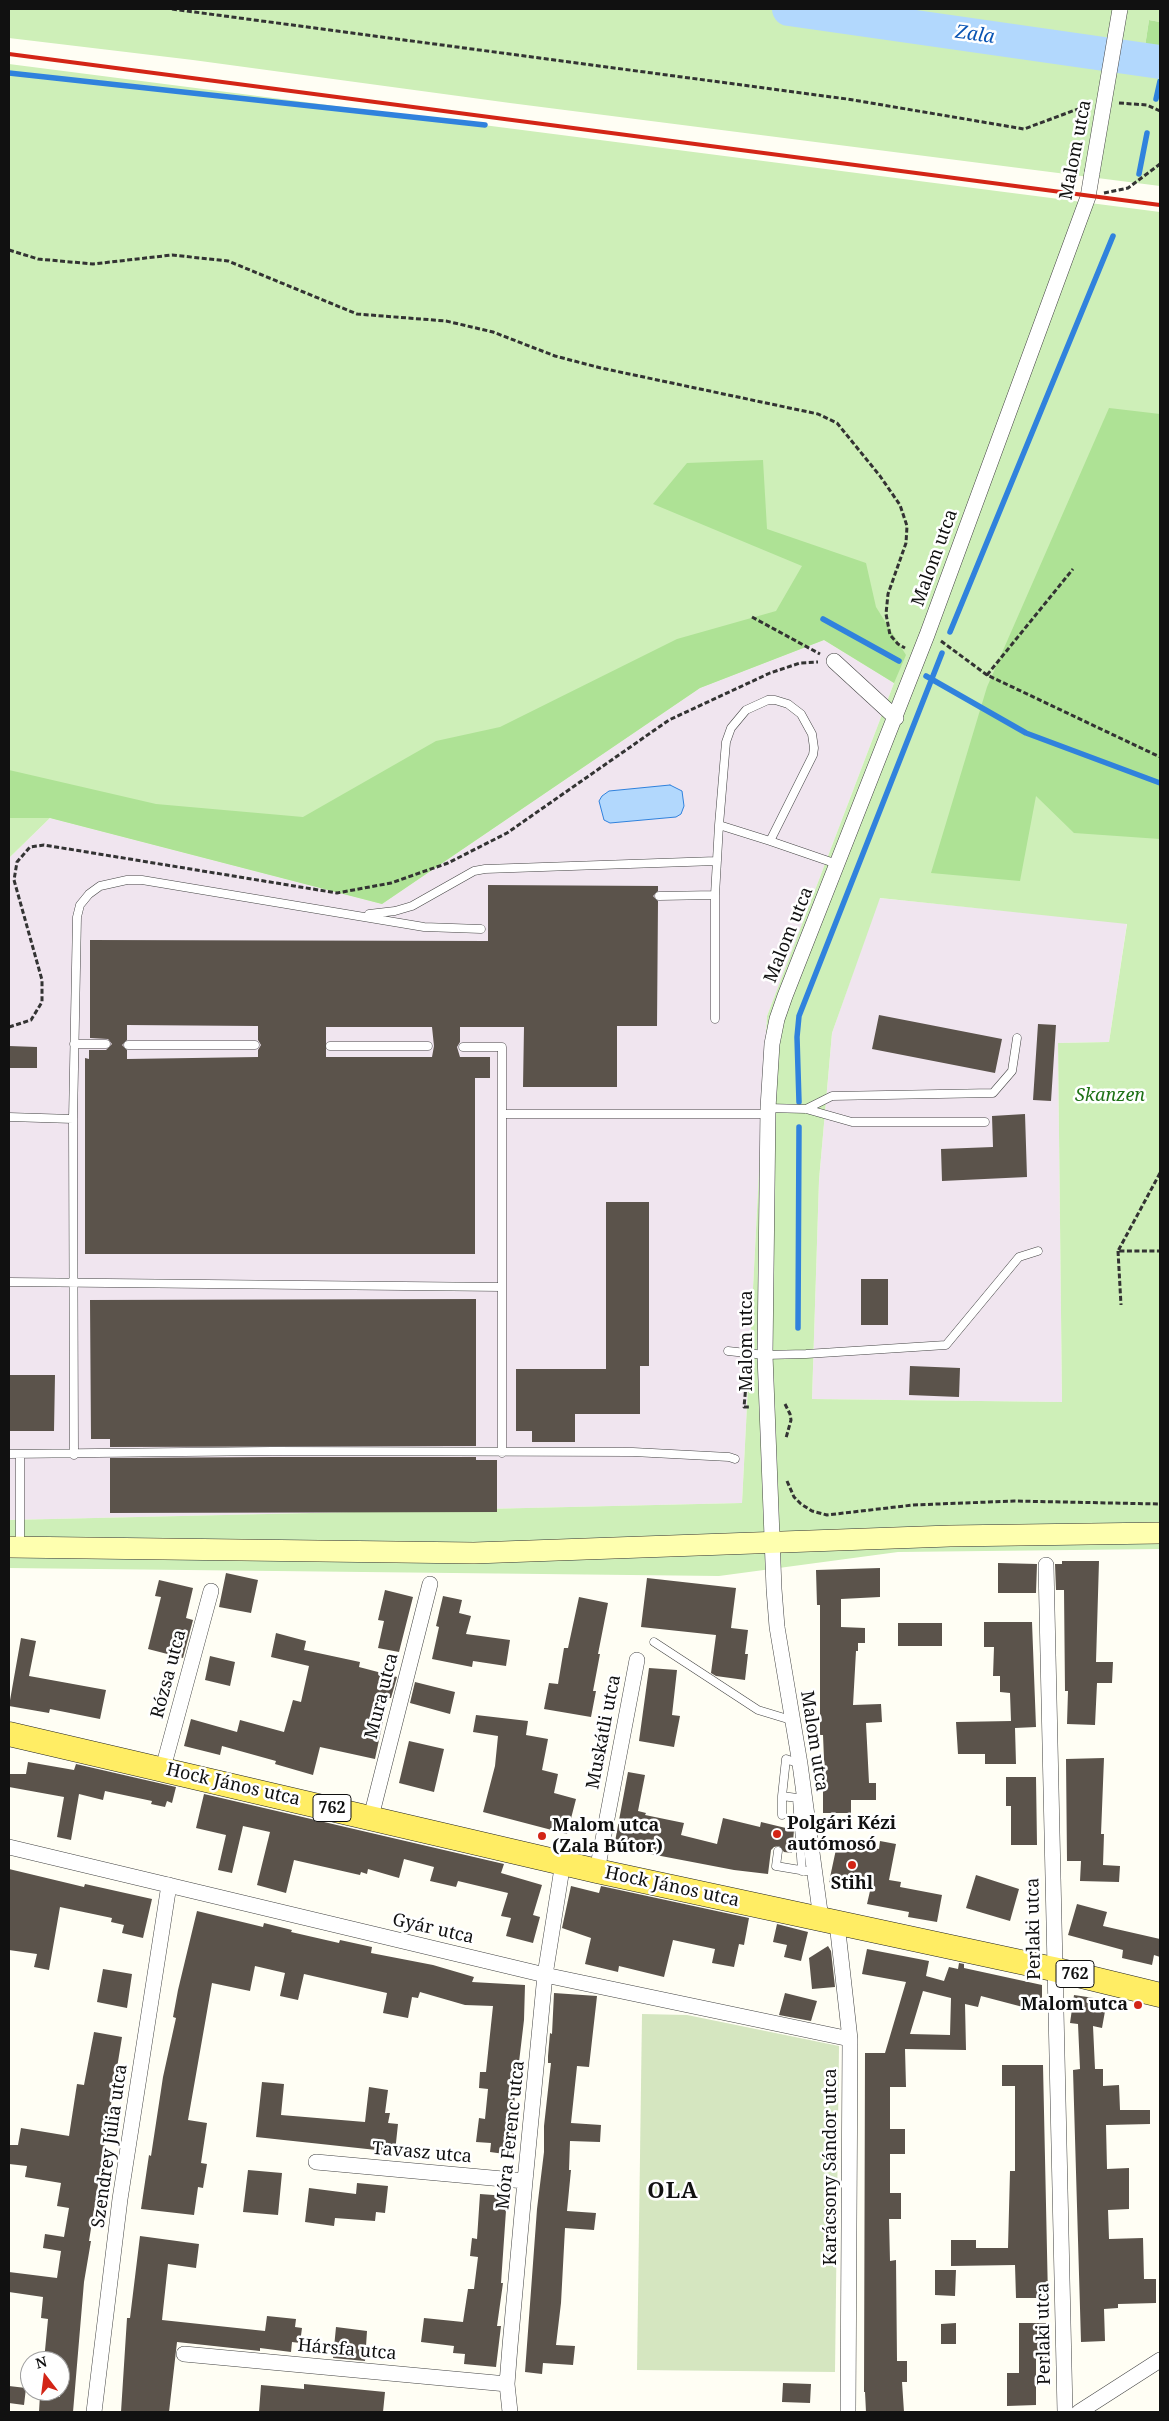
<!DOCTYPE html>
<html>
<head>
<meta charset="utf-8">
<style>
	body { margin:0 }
	#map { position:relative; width:1169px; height:2421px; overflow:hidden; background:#fffef4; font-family:"Noto Serif",serif }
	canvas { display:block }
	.frame { position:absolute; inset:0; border:10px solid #111; pointer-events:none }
	.north { position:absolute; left:20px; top:2351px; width:50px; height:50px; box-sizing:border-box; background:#fff; border:1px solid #a0a0a0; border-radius:50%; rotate:345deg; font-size:14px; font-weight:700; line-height:20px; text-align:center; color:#111 }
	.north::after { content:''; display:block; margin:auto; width:18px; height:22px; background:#d32516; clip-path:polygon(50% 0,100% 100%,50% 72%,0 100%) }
</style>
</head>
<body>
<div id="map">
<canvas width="1169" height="2421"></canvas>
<div class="frame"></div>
<div class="north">N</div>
</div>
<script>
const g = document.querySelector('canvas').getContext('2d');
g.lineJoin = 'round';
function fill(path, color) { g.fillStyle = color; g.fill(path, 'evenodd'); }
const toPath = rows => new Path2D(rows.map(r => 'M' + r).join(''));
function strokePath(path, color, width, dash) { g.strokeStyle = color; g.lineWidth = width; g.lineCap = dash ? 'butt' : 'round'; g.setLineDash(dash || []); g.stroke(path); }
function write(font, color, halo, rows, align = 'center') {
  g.font = font + ' "Noto Serif",serif'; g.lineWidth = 5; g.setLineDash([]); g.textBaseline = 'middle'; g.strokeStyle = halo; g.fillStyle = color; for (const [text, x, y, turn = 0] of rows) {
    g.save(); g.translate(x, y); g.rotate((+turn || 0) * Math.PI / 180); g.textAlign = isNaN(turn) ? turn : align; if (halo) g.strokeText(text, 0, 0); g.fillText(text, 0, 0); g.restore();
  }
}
fill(toPath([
	[824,640,894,683,767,1016,742,1503,9,1520,9,858,50,818,382,904,700,688],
	[879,898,1127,923,1109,1042,1058,1043,1062,1402,812,1399,819,1180,832,1033]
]), '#f0e5ef');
fill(toPath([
	[9,9,1160,9,1160,22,1149,20,1141,73,1160,76,1160,186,510,103,193,60,9,38],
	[9,64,1160,212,1160,1549,898,1552,719,1576,9,1568,9,1520,742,1503,767,1016,894,683,824,640,700,688,382,904,50,818,9,858],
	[880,898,1127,924,1109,1042,1058,1043,1062,1402,812,1399,819,1180,832,1033]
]), '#ceefb8');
fill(toPath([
	[1149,20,1160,22,1160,76,1141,73],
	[1109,408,1160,414,1160,839,1074,833,1036,796,1020,881,931,873,987,687],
	[763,460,767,529,866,563,876,607,906,655,894,683,824,640,700,688,382,904,50,818,9,818,9,770,156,804,303,817,436,741,500,727,677,639,776,611,802,566,653,504,687,463]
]), '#aee295');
fill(toPath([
	[642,2014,687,2015,839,2046,835,2372,637,2370]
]), '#d5e6c0');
const water = toPath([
	[670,785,682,791,684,806,681,814,676,817,610,823,604,820,599,801,602,796,609,791,670,785]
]);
fill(water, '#b2d8fd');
strokePath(water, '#3082dd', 1);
strokePath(toPath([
	[9,73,485,125],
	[1156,99,1160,81],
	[1139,174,1147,133],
	[823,619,899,661],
	[950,632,1113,236],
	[926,676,1026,733,1160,783],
	[799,1102,797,1037,799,1016,942,653],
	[798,1328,799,1127]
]), '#3082dd', 5.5);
strokePath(toPath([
	[789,9,1160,62]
]), '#b2d8fd', 34);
fill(toPath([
	[488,885,658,886,658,891,653,896,658,901,657,1026,617,1026,617,1087,523,1087,524,1027,460,1027,460,1042,457,1047,460,1057,490,1057,490,1078,475,1078,475,1254,85,1254,85,1058,89,1059,89,1050,106,1050,112,1044,108,1039,90,1038,90,940,488,941],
	[127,1025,258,1026,258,1040,261,1045,258,1050,258,1057,127,1059,127,1050,122,1045,127,1040],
	[326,1027,432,1027,434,1046,432,1057,326,1057],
	[879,1015,1002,1039,995,1073,872,1049],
	[1038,1024,1056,1025,1051,1101,1033,1100],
	[9,1046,37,1047,37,1068,9,1068],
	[1025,1114,1027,1177,942,1181,941,1149,993,1147,992,1116],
	[606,1202,649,1202,649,1366,640,1366,640,1414,575,1414,575,1442,532,1442,532,1431,516,1431,516,1369,606,1369],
	[861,1279,888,1279,888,1325,861,1325],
	[476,1299,476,1446,110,1447,110,1439,91,1439,90,1300],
	[910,1366,960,1368,959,1397,909,1395],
	[9,1375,55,1375,54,1431,9,1431],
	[272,1457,476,1457,476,1460,497,1460,497,1512,110,1513,110,1458],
	[1062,1561,1099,1561,1096,1662,1113,1662,1112,1683,1097,1683,1095,1725,1067,1724,1068,1691,1065,1691,1064,1590,1056,1590,1055,1564,1062,1564],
	[998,1563,1037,1564,1036,1593,998,1593],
	[880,1568,880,1597,841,1599,841,1627,865,1628,865,1643,858,1643,858,1651,856,1651,853,1705,881,1704,882,1722,866,1723,869,1783,876,1783,876,1800,851,1800,851,1813,823,1813,823,1783,825,1783,823,1735,820,1735,820,1605,817,1605,816,1570],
	[226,1573,258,1580,251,1613,219,1607],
	[647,1578,736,1588,731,1628,748,1630,745,1654,748,1654,745,1680,716,1676,711,1673,716,1635,641,1627],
	[159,1580,193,1588,186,1618,193,1620,183,1658,148,1649,161,1597,155,1596],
	[385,1590,413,1597,399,1652,378,1648,384,1621,378,1620],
	[443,1596,462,1600,459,1613,471,1616,466,1634,510,1640,506,1666,473,1661,472,1667,432,1659,439,1627,436,1626],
	[579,1597,608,1603,598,1654,600,1654,593,1691,596,1691,591,1717,544,1709,549,1683,558,1684,564,1648,568,1648],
	[984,1622,1032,1622,1036,1727,1015,1728,1016,1764,985,1764,985,1754,958,1754,956,1722,1011,1721,1010,1693,1000,1692,1000,1676,993,1676,994,1647,984,1647],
	[898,1623,942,1623,942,1646,898,1646],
	[276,1633,306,1641,304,1650,360,1662,359,1667,397,1677,391,1698,388,1698,375,1759,320,1747,313,1775,275,1764,276,1761,222,1746,220,1755,184,1746,191,1719,237,1732,240,1720,284,1732,293,1700,301,1702,309,1666,271,1657],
	[21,1638,36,1641,29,1676,106,1690,100,1719,50,1709,49,1713,9,1706],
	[210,1656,235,1662,230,1686,205,1680],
	[649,1668,677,1670,672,1715,680,1716,674,1747,639,1741],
	[415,1682,455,1692,450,1714,410,1703],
	[476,1715,528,1721,526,1735,548,1739,542,1770,558,1774,554,1793,576,1799,567,1834,483,1812,495,1766,498,1736,473,1732],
	[409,1741,444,1749,434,1792,399,1783],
	[1104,1758,1101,1834,1104,1834,1103,1865,1120,1866,1119,1882,1080,1881,1081,1861,1067,1861,1066,1759],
	[28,1762,74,1770,76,1764,176,1787,172,1803,167,1801,165,1807,151,1804,152,1801,105,1791,103,1800,79,1794,71,1840,57,1837,64,1797,9,1787,9,1774,26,1774],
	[628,1772,645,1775,638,1811,646,1813,645,1815,684,1823,681,1835,717,1844,723,1818,760,1827,761,1822,794,1830,792,1853,784,1852,779,1846,774,1847,771,1850,768,1874,734,1870,614,1847],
	[1006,1777,1036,1777,1037,1845,1011,1845,1011,1806,1006,1806],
	[204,1794,504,1864,501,1873,542,1885,533,1915,540,1917,533,1943,506,1936,511,1918,501,1916,508,1893,458,1881,456,1887,430,1881,434,1867,404,1859,399,1878,368,1869,367,1874,361,1872,360,1875,294,1860,286,1893,257,1885,270,1832,243,1826,232,1873,218,1870,226,1835,196,1828],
	[838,1840,879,1849,880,1841,896,1844,889,1880,901,1882,900,1887,942,1895,937,1922,908,1917,909,1912,867,1904,870,1891,829,1882],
	[9,1869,84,1887,85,1884,152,1899,143,1938,122,1933,124,1925,111,1922,112,1918,60,1907,49,1970,34,1967,37,1954,9,1950],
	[976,1875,1019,1889,1010,1921,966,1908],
	[571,1886,599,1893,601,1886,749,1918,744,1945,739,1944,734,1967,712,1963,715,1949,673,1940,664,1977,619,1966,618,1972,585,1964,591,1938,562,1928],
	[1077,1904,1107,1912,1103,1926,1160,1939,1160,1957,1154,1955,1152,1965,1122,1958,1123,1950,1068,1935],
	[197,1911,263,1927,264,1923,292,1930,291,1932,339,1943,340,1940,372,1947,371,1953,433,1965,474,1977,472,1982,525,1985,524,2020,512,2121,515,2122,512,2155,490,2152,491,2143,476,2142,479,2118,485,2119,488,2089,479,2088,480,2072,486,2072,493,2006,465,2005,420,1992,418,1998,412,1997,408,2018,383,2013,387,1993,304,1974,298,2000,280,1996,285,1973,255,1966,250,1991,212,1983,188,2120,207,2123,201,2163,207,2164,203,2188,198,2187,194,2215,141,2209,149,2155,151,2156,163,2077,176,2018,173,2017,178,1990],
	[777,1924,808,1932,801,1961,784,1957,787,1945,773,1942],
	[828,1946,831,1951,835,1987,812,1989,809,1958],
	[867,1949,929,1961,926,1976,944,1981,949,1967,958,1969,959,1963,964,1964,964,1968,1042,1985,1042,2012,981,1996,978,2007,965,2004,966,2050,905,2049,906,2087,890,2087,890,2129,905,2129,905,2154,890,2154,890,2193,901,2193,901,2219,889,2219,890,2261,896,2260,897,2361,907,2361,907,2382,902,2382,904,2412,866,2412,865,2392,864,2392,865,2053,885,2053,906,1982,862,1974],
	[923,1991,951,1998,950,2035,910,2034],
	[103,1969,132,1974,127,2008,97,2002],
	[554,1993,597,1996,589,2067,577,2066,571,2123,601,2125,600,2142,570,2141,569,2170,571,2170,567,2211,596,2213,594,2230,565,2228,561,2303,556,2345,575,2346,573,2365,543,2363,542,2374,525,2372,537,2209,544,2152,544,2126,551,2063,548,2063,548,2056,550,2033,552,2034],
	[785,1993,817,2001,811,2021,779,2015],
	[1074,1995,1107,2000,1102,2028,1093,2026,1095,2069,1103,2069,1103,2086,1119,2085,1120,2110,1150,2110,1150,2124,1106,2125,1107,2169,1129,2168,1129,2209,1108,2210,1109,2239,1143,2238,1144,2279,1156,2279,1156,2303,1118,2304,1118,2308,1104,2309,1105,2341,1081,2342,1073,2070,1080,2069,1078,2024,1070,2023],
	[94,2032,122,2037,89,2241,91,2241,84,2282,73,2412,39,2412,40,2395,60,2397,60,2361,44,2361,48,2319,41,2318,43,2297,9,2292,9,2272,57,2278,61,2251,43,2248,45,2234,64,2237,69,2208,57,2206,61,2183,25,2177,27,2166,9,2164,9,2145,18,2145,21,2128,69,2136,77,2084,84,2085],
	[1002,2065,1043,2065,1048,2298,1016,2298,1015,2265,951,2266,951,2240,976,2240,976,2248,1008,2248,1010,2171,1015,2171,1015,2086,1002,2086],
	[262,2082,284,2084,281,2115,365,2122,369,2087,388,2090,385,2113,390,2113,388,2123,398,2124,395,2152,256,2137],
	[248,2170,282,2173,278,2215,243,2212],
	[357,2183,388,2186,385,2213,376,2212,375,2221,335,2218,334,2226,305,2222,309,2188,356,2194],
	[480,2194,507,2196,501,2283,503,2283,497,2326,501,2326,496,2367,464,2364,465,2354,453,2353,454,2346,421,2342,424,2318,463,2322,468,2289,474,2289,478,2257,470,2256,472,2238,477,2239],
	[140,2236,199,2244,196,2268,168,2264,162,2320,265,2331,267,2316,296,2319,295,2327,302,2328,300,2343,292,2342,291,2352,260,2348,260,2351,177,2342,169,2412,121,2412,127,2318,130,2318],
	[935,2270,956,2270,955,2296,935,2295],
	[956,2323,956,2344,941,2344,941,2324],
	[1019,2323,1048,2323,1048,2358,1036,2358,1036,2405,1007,2406,1007,2373,1019,2373],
	[336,2327,367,2331,365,2361,333,2358],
	[783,2383,811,2384,810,2403,782,2402],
	[304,2384,385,2392,383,2412,259,2412,261,2385,304,2389],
	[9,2386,26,2388,24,2405,9,2403]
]), '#5b534b');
const lane = toPath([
	[768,700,775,700,788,704,801,714,812,734,814,748,813,755,770,841,719,825,726,742,731,728,746,710,768,700],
	[770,841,837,864],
	[659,896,715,895],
	[369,914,395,911,412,906,474,871,485,869,716,861],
	[715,1019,715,895,719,825],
	[74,1044,106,1044],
	[128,1045,255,1045],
	[330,1046,428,1046],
	[463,1047,502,1047,502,1453],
	[768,1108,806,1109,852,1122,985,1122],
	[806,1109,832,1096,993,1093,1012,1071,1017,1038],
	[502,1114,769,1114],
	[9,1117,73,1119],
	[9,1282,502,1287],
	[728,1351,765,1355,806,1354,946,1345,1019,1257,1038,1251],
	[9,1454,272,1451,633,1452,729,1457,735,1459],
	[74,1455,73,1119,77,917,80,905,89,894,100,886,127,880,142,880,424,927,481,929],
	[20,1545,20,1454],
	[654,1642,758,1710,791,1720],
	[800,1764,786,1759,782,1796,797,1798,802,1871],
	[782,1815,782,1796],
	[778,1851,776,1866,806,1871]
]);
const street = toPath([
	[834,661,896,718],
	[1046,1565,1065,2412],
	[163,1768,211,1591],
	[371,1817,430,1584],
	[9,1847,545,1975,850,2039],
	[597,1871,637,1660],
	[821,1919,800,1764,777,1627,774,1589,765,1355,768,1108,772,1044,777,1019,785,996,927,635,1088,197,1092,173],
	[837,1923,850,2039,848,2412],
	[316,2162,525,2181],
	[184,2354,507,2384],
	[94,2412,120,2199,169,1885],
	[510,2412,507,2384,510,2346,525,2181,545,1975,563,1862],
	[1079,2412,1160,2360]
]);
const secondary = toPath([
	[9,1547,474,1553,950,1536,1160,1533]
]);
const primary = toPath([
	[9,1734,597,1871,1053,1969,1160,1995]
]);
strokePath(lane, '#444', 9);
strokePath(street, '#444', 16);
strokePath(secondary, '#333', 22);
strokePath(primary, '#222', 25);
strokePath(toPath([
	[172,9,847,99,1024,129,1086,106],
	[1119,103,1147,105,1160,111],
	[1104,193,1128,188,1160,164],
	[9,250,38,259,93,264,172,255,228,261,357,314,446,321,493,332,555,356,601,368,818,414,837,423,880,476,900,505,907,526,906,543,888,594,886,614,890,635,898,644,905,648],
	[752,617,820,654],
	[941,641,987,675,1160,757],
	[987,675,1073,569],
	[9,1027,31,1020,42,1002,42,980,14,880,17,862,30,847,44,845,337,893,391,883,448,863,507,833,669,720,770,673,800,663,818,662],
	[1160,1173,1118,1251,1160,1251],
	[1118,1251,1121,1305],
	[750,1378,746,1385,744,1407,751,1407],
	[785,1404,790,1414,791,1420,786,1438],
	[787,1481,794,1497,801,1504,812,1511,827,1515,913,1505,1014,1501,1160,1504]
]), '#333', 3, [5, 2.5]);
strokePath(lane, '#fff', 8);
strokePath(street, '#fff', 15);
strokePath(secondary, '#feffaf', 21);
strokePath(primary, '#ffed64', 24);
strokePath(toPath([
	[9,54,1160,205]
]), '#d32516', 4);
const streetBridge = toPath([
	[1092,173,1120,9]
]);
strokePath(streetBridge, '#444', 16, []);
strokePath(streetBridge, '#fff', 15);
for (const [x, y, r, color] of [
	[777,1834,5,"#d32516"],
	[542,1836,5,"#d32516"],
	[852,1865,5,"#d32516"],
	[1138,2005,5,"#d32516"]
]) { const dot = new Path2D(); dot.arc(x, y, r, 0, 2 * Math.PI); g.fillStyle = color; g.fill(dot); strokePath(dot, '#fff', 2); }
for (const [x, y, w] of [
	[332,1808,38],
	[1075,1974,38]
]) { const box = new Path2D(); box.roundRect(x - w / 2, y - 13.5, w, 27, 4); g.fillStyle = '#fff'; g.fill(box); strokePath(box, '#111', 1); }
write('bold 16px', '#111', null, [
	["762",332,1808],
	["762",1075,1974]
]);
write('18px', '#111', '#fff', [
	["Malom utca",1076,150,-79],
	["Malom utca",935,558,-70],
	["Malom utca",789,935,-68],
	["Malom utca",747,1341,-90],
	["Rózsa utca",169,1674,-75],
	["Mura utca",382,1696,-76],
	["Muskátli utca",604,1732,-79],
	["Malom utca",814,1741,81],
	["Hock János utca",233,1785,13],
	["Hock János utca",672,1887,12],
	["Gyár utca",433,1929,13],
	["Perlaki utca",1034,1929,-91],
	["Móra Ferenc utca",511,2135,-84],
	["Szendrey Júlia utca",110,2146,-82],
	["Tavasz utca",422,2153,5],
	["Karácsony Sándor utca",831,2167,-90],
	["Perlaki utca",1044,2334,-91],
	["Hársfa utca",347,2350,5]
]);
write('italic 18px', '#1f7217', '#fff', [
	["Skanzen",1110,1096]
]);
write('bold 18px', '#111', '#fff', [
	["Polgári Kézi",787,1824],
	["autómosó",787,1845],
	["Malom utca",552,1826],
	["(Zala Bútor)",552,1847],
	["Stihl",852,1884,"center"],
	["Malom utca",1128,2005,"right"]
], 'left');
write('italic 19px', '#0954b3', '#fff', [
	["Zala",975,35,8]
]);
g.letterSpacing = '1px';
write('bold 22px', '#111', '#fff', [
	["OLA",673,2192]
]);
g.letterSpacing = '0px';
</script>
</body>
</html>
